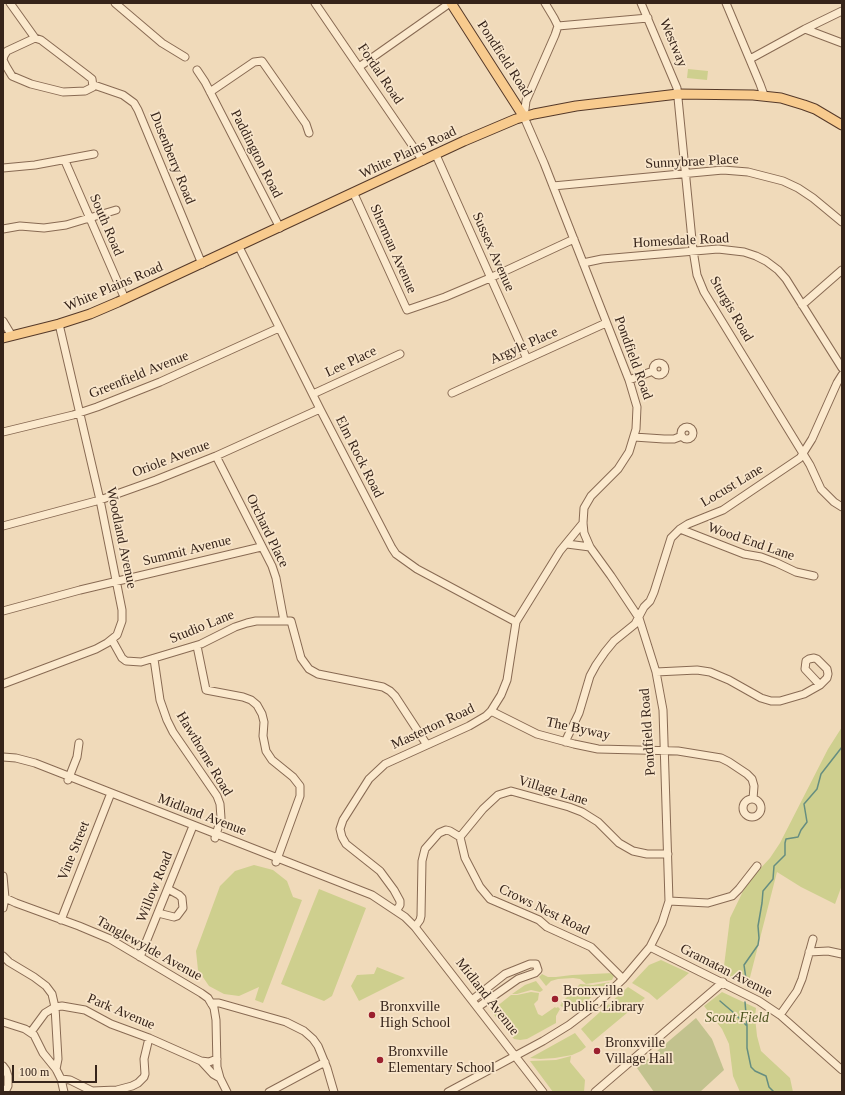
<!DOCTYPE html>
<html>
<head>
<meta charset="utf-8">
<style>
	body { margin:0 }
	#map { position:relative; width:845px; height:1095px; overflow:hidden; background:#f0daba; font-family:Georgia,serif }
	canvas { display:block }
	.frame { position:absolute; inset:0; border:4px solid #36241a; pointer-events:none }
	.scale { position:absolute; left:12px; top:1065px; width:85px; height:18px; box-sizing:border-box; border:2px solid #36241a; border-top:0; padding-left:5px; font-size:12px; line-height:14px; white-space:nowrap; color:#36241a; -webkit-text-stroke:3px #f8e5ca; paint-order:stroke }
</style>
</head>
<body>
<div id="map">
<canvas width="845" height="1095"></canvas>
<div class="frame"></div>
<div class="scale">100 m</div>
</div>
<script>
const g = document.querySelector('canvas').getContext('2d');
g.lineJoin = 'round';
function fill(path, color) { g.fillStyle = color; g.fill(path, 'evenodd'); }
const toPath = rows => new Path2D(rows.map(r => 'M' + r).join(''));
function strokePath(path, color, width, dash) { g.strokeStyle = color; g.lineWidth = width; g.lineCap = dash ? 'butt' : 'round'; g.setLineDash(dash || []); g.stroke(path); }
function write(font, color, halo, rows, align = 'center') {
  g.font = font + ' Georgia,serif'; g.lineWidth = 3.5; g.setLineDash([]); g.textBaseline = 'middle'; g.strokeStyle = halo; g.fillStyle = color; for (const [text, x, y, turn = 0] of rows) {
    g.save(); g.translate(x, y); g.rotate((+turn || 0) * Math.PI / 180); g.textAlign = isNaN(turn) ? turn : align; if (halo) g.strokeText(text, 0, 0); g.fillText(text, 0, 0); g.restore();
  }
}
fill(toPath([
	[688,69,708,71,707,80,687,78],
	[842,727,842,885,835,904,801,887,777,872,748,985,723,974,730,918,747,883,770,858,780,843,828,749],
	[254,865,273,870,287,881,293,897,302,900,263,1003,255,1000,259,987,239,996,224,994,209,986,198,970,196,951,220,886,235,871],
	[319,889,366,908,332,996,324,1001,281,984],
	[661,960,689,973,657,1000,649,993,632,983,649,965],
	[377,967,405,978,359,1001,351,986,357,975,374,974],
	[613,973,614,976,612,980,586,984,580,979,573,978,558,979,551,981,546,986,539,977,542,974,548,977,556,977,572,975],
	[536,981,543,990,540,992,531,990,517,994,512,994,525,985],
	[610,982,578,1008,570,1005,562,1007,560,1005,562,1004,561,1003,580,984,593,985],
	[628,987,645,998,592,1042,581,1029],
	[531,992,539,993,538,1000,534,1004,538,1014,542,1016,555,1007,556,1008,558,1007,560,1009,556,1016,556,1023,527,1039,520,1040,514,1039,491,1011,511,995,517,995],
	[722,992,756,1008,755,1017,757,1036,761,1051,790,1078,793,1092,740,1092,733,1076,729,1044,722,1029,704,1006],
	[575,1033,586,1047,581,1051,572,1055,555,1058,540,1059,530,1058],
	[571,1056,570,1062,585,1080,584,1092,553,1092,530,1061,556,1060]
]), '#cecf8e');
fill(toPath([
	[696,1018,712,1039,724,1070,700,1092,654,1092,637,1068]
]), '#c2c28e');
strokePath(toPath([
	[747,986,744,965,758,945,759,938,758,926,762,903,763,891,773,879,774,866,785,855,785,843,786,839,798,837,801,830,807,822,804,804,817,789,821,774,842,747],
	[720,1001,734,1013,747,1026],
	[745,1002,747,1026,747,1048,751,1067,755,1071,766,1076,769,1087,774,1092]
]), '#668e80', 1.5);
const minor = toPath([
	[10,3,35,38],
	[115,3,162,43,185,57],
	[315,3,423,161],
	[641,3,677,88,693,250,697,275,704,292,810,465,821,489,834,502,842,507],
	[726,3,760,84,764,95],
	[558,26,648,18],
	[805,29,842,43],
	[35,38,41,40,87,75,92,79,93,87,85,91,63,92,31,84,12,76,6,66,3,60,4,56,7,51,35,38],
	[750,59,805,29,842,11],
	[359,67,450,3],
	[197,70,205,82,280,228],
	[94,85,123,95,134,103,138,110,202,264],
	[210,92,254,62,262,61,306,124,309,133],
	[436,155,527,359],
	[65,161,125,299],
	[3,168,35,165,94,154],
	[553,186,723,170,748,172,783,181,798,188,813,198,842,222],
	[354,194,407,310,445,297,490,278,574,239],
	[3,229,20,226,44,228,66,225,116,210],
	[239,247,320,409,392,548,396,554,417,569,516,622],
	[583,263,602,259,718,249,744,252,756,256,766,261,778,270,786,279,842,368],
	[802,305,842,270],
	[3,321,12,336],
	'653 369a6 6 0 1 1 12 0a6 6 0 1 1-12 0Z',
	[629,380,653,371],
	[452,393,606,323],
	[313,394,400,354],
	'681 433a6 6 0 1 1 12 0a6 6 0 1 1-12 0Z',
	[3,432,73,415,97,407,160,382,279,328],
	[634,437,664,439,674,439,682,436],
	[216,456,272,566,276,578,284,621],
	[3,526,100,500,156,480,216,456,320,409],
	[680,529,744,554,761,557,777,563,796,572,814,576],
	[567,544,590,547],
	[3,611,80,590,261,547],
	[112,640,122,658,126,661,141,662,201,644,235,627,247,623,256,621,291,621,301,658,309,669,318,674,383,687,390,691,395,696,427,745],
	[197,646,206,690,243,697,251,700,257,705,262,714,264,722,263,736,266,751,272,760,293,777,300,786,300,796,276,862],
	[154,659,160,700,167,720,173,732,217,796,220,804,221,818,215,838],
	[656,672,697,670,710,672,729,680,761,698,771,701,780,701,804,694,820,685,827,678,828,674,827,669,817,659,814,658,809,659,806,661,805,669,820,685],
	[3,684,96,649,107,643,117,635,122,621,122,610,100,500,59,324],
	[491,711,537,734,574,744,598,749,678,751,721,758,729,762,747,774,752,779,754,786,753,799],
	[565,742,579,713,590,676,596,665,605,652,614,641,635,624,644,607,650,601,654,592,671,538,680,529,688,524,723,510,800,458,812,439,837,383,842,375],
	[3,757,16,758,35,763,372,895,405,917,415,927,543,1092],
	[68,780,77,757,79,743],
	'743 808a9 9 0 1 1 18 0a9 9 0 1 1-18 0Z',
	[460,837,483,809,498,795,511,791,569,807,582,812,598,822,619,843,633,851,647,854,668,854],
	[3,876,5,898,3,908],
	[3,897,16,903,79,926,110,939,201,993,208,998,214,1008,216,1020,217,1067,220,1078,227,1092],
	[669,901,708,903,732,896,739,889,757,866],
	[396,911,400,905,400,901,394,890,380,871,346,844,342,837,340,829,343,820,369,779,385,764,469,726,486,716,491,711,501,695,507,680,516,622,560,551,583,523],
	[158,913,174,917,177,916,183,908,182,898,179,895,168,889],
	[61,920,111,793],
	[415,927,420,920,421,916,422,861,425,849,439,833,446,830,450,831,460,837,465,858,480,887,490,899,539,920,547,927,591,947,623,979],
	[650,947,759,1001,780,1015,842,1070],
	[809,952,828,951,842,954],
	[3,956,9,962,34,977,46,986,52,994,55,1007,62,1006,85,1010,111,1024,149,1038,201,1061,209,1062,217,1059],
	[140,957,193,826],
	[472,1000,505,974,530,964,536,964,538,970,535,973,518,979,478,1007],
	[211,1003,219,1003,286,1022,304,1031,313,1039,318,1046,327,1068,334,1092],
	[780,1015,797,991,802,979,813,939],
	[3,1022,25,1029,34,1035,43,1053,56,1069,61,1079,64,1092],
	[31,1032,45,1013,55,1007,58,1059,56,1069],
	[201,1061,213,1074,220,1078],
	[3,1066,6,1070,8,1076,8,1086,5,1092],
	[61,1079,70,1080,92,1091,117,1090,132,1086,138,1083,144,1077,145,1074,144,1059,149,1038],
	[269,1092,325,1062],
	[448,1092,543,1041,569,1025,598,1003,623,979,650,947,662,923,669,901,663,710,656,672,639,618,611,576,590,547,584,533,583,523,584,508,591,496,618,469,629,452,636,429,637,407,629,380,544,163,524,117,526,101,555,35,558,26,554,18,545,3],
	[595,1092,723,982]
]);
const major = toPath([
	[451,3,524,117],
	[3,338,59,324,90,314,118,302,464,141,516,119,534,114,576,106,678,94,753,95,781,98,804,105,815,109,842,125]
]);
strokePath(minor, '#886a53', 9);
strokePath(major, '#553929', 11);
strokePath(minor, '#fbe9cd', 7);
strokePath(major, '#f8cb8e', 9);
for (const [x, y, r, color] of [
	[555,999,4,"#9b202e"],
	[372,1015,4,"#9b202e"],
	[597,1051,4,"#9b202e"],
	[380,1060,4,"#9b202e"]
]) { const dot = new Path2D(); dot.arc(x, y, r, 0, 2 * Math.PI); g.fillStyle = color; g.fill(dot); strokePath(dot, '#f8e5ca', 1.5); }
write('14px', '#36241a', '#f8e5ca', [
	["Westway",673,43,67],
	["Pondfield Road",504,59,57],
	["Fordal Road",380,74,56],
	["White Plains Road",408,153,-25],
	["Paddington Road",256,154,63],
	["Dusenberry Road",172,158,68],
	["Sunnybrae Place",692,162,-3],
	["South Road",106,225,67],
	["Homesdale Road",681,241,-3],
	["Sherman Avenue",393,249,66],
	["Sussex Avenue",493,252,66],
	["White Plains Road",114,287,-23],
	["Sturgis Road",731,309,60],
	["Argyle Place",524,346,-24],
	["Pondfield Road",633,358,70],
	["Lee Place",351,362,-25],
	["Greenfield Avenue",139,375,-22],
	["Elm Rock Road",359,457,63],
	["Oriole Avenue",171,459,-21],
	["Locust Lane",732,486,-31],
	["Orchard Place",267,531,64],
	["Woodland Avenue",121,538,78],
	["Wood End Lane",751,542,19],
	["Summit Avenue",187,551,-14],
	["Studio Lane",202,627,-22],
	["Masterton Road",433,727,-25],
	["The Byway",578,729,12],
	["Pondfield Road",648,732,-94],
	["Hawthorne Road",204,754,59],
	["Village Lane",553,791,17],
	["Midland Avenue",202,815,21],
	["Vine Street",74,851,-68],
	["Willow Road",155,887,-68],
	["Crows Nest Road",544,910,26],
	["Tanglewylde Avenue",149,949,29],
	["Gramatan Avenue",726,971,27],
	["Midland Avenue",487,997,52],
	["Park Avenue",121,1012,23]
]);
write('14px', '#36241a', '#f8e5ca', [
	["Bronxville",563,991],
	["Public Library",563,1007],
	["Bronxville",380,1007],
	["High School",380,1023],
	["Bronxville",605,1043],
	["Village Hall",605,1059],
	["Bronxville",388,1052],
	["Elementary School",388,1068]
], 'left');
write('italic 14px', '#4c541f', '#f8e5ca', [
	["Scout Field",737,1018]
]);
</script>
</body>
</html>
